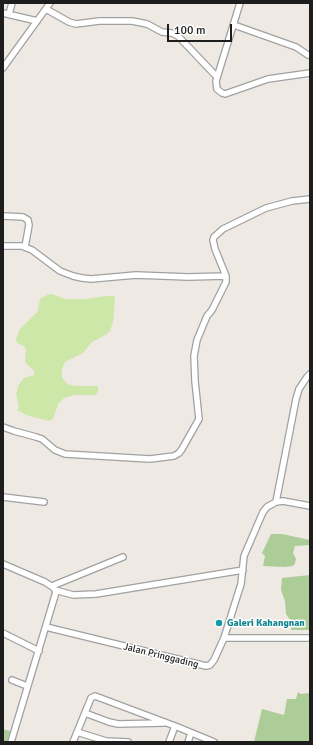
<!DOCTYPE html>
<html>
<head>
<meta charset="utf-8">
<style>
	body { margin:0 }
	#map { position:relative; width:313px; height:745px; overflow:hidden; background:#eee9e3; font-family:Signika,sans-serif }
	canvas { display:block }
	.frame { position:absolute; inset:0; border:4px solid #1d1d1d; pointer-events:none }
	.scale { position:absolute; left:167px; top:24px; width:65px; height:18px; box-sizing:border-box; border:2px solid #1d1d1d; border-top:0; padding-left:5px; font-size:12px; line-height:14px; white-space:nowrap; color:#1d1d1d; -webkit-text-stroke:3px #fff; paint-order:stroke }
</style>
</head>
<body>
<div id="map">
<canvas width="313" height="745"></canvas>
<div class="frame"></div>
<div class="scale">100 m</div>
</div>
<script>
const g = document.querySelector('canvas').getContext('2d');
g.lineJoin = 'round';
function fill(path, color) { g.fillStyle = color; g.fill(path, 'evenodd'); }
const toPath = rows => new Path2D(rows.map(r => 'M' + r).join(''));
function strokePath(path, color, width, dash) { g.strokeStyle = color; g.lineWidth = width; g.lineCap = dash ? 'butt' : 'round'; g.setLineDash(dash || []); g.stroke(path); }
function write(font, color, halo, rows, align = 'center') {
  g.font = font + ' Signika,sans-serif'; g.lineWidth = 3; g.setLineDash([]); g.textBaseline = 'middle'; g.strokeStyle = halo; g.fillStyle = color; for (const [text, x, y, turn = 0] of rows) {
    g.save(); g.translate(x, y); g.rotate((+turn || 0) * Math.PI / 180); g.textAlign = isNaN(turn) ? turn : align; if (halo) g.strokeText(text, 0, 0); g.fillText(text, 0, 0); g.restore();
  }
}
fill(toPath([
	[51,294,66,299,86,299,106,296,114,296,115,299,113,322,110,331,107,334,92,342,83,353,65,362,62,369,62,377,67,384,75,386,98,386,98,391,96,395,74,395,64,398,58,404,53,419,49,421,26,415,17,410,19,406,16,394,19,384,24,378,34,375,34,371,25,362,26,350,24,346,17,343,16,339,20,329,38,311,40,299,47,295]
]), '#cde7a9');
fill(toPath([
	[271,534,282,534,310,540,310,545,295,546,293,553,296,559,295,563,293,566,284,567,263,566,265,556,262,553],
	[310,575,310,630,291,630,290,620,286,614,285,601,281,590,282,578],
	[298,692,301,694,310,693,310,742,254,742,262,709,284,715,287,699,296,699],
	[3,729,10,731,7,742,3,742]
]), '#accc98');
const minor = toPath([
	[240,3,216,81,217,89,222,93,225,94,268,79,310,73],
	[46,9,69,22,76,24,99,21,132,21,147,24,162,32,172,33,178,36,217,77],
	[3,13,37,21],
	[9,14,12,3],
	[234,25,296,47,308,55],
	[3,68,50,3],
	[3,216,23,217,28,220,29,225,25,247],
	[3,246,22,246,32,250,60,271,73,276,82,278,91,279,136,275,188,277,226,276],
	[3,427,14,431,36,437,42,439,55,450,65,454,150,459,174,456,179,453,182,449,199,419,195,381,194,356,197,340,207,316,212,310,226,282,226,276,215,249,213,240,214,237,223,229,266,208,292,201,310,199],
	[3,497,44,502],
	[276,502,296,399,299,389,307,377,310,374],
	[3,564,45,582,54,588,56,592,11,742],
	[52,586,123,557],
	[55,590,73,595,96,594,243,570],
	[46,627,206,666,210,665,214,660,224,638,310,638],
	[3,633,39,651],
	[224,638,241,584,244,556,263,512,267,507,276,502,283,501,310,506],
	[12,680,27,686],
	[85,713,109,722,118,724,164,723],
	[77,732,106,741,128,742],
	[73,742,91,698,95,696,175,726],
	[169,742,175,726,214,742],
	[188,742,191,733]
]);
strokePath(minor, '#a1a1a1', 8);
strokePath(minor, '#fff', 5.5);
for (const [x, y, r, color] of [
	[219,623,4,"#0f9aa8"]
]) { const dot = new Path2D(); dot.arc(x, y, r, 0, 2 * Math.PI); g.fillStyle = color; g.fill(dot); strokePath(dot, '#fff', 1.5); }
write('bold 10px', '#0d838f', '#fff', [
	["Galeri Kahangnan",227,623]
], 'left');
write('10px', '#1d1d1d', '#fff', [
	["Jalan Pringgading",161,656,14]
]);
</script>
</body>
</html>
